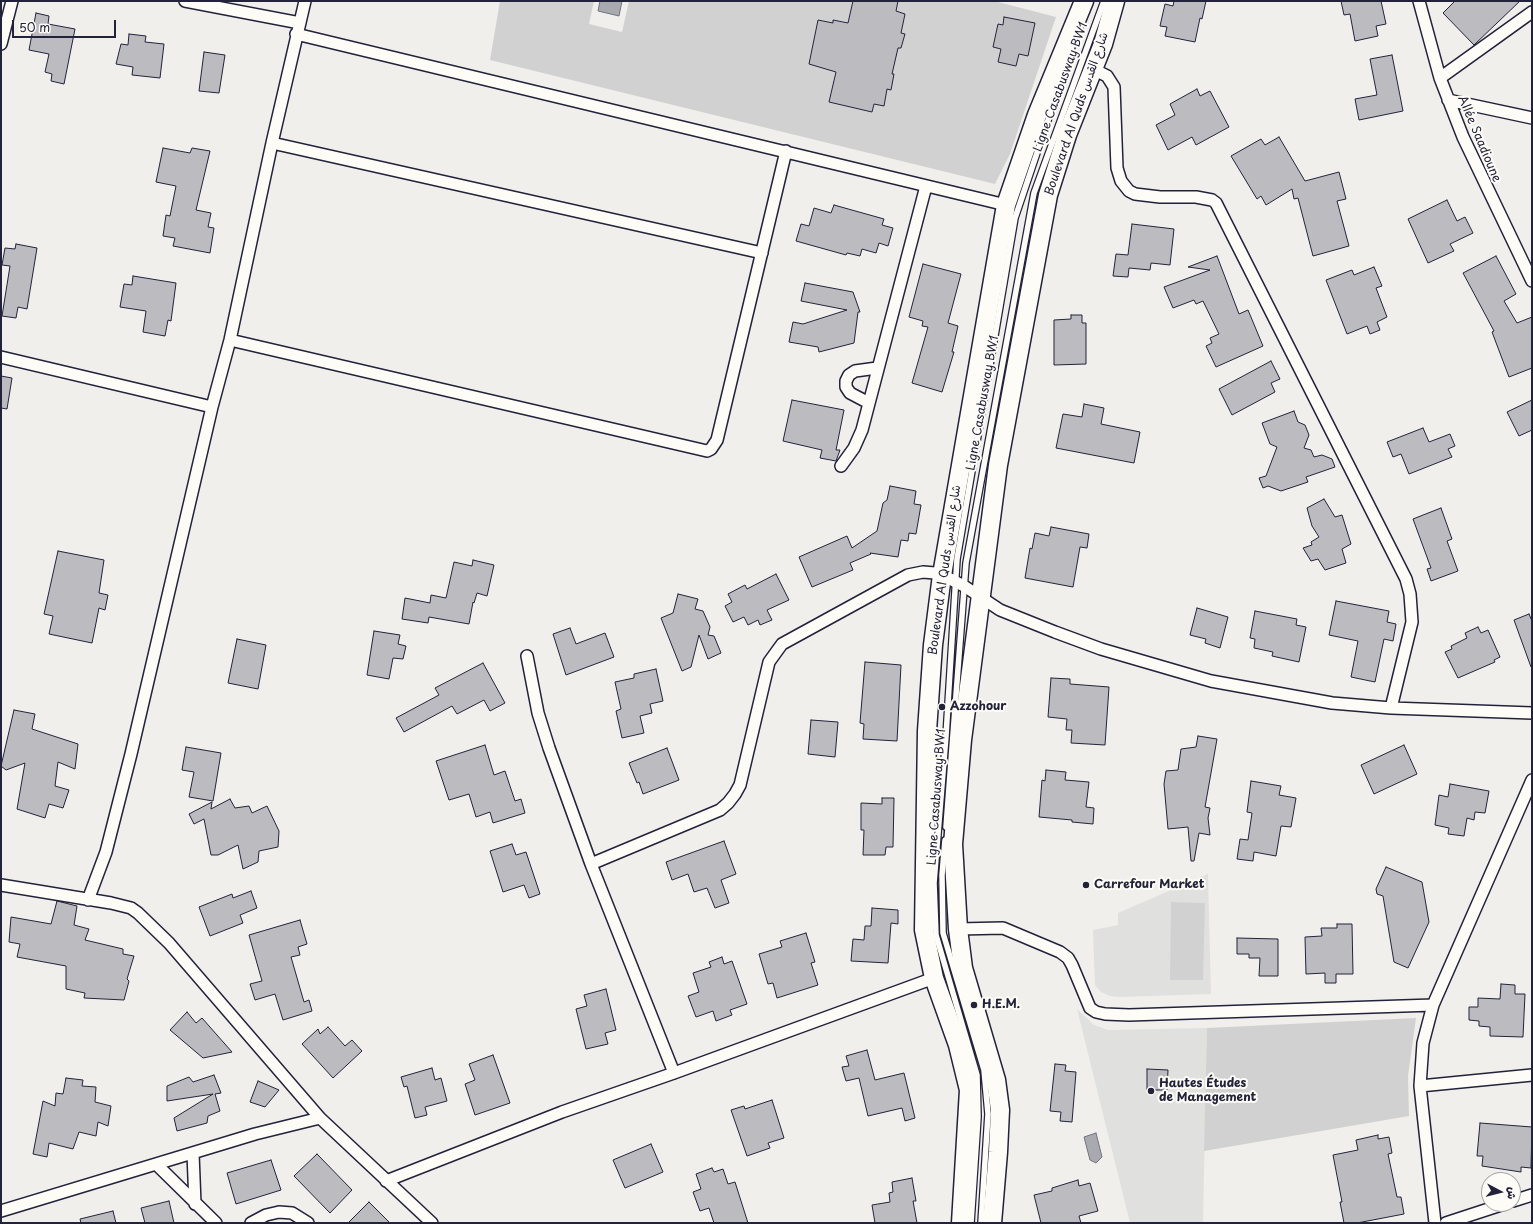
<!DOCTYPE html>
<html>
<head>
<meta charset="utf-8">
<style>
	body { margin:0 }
	#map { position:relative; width:1533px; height:1224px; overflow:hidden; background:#f0efec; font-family:"Playpen Sans","Playpen Sans Arabic",sans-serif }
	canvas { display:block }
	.frame { position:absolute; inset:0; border:2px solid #22223b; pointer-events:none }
	.north { position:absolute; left:1481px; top:1172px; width:40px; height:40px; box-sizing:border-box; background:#fdfcf7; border:1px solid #a5a5ac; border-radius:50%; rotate:97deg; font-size:11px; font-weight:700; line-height:16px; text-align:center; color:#22223b }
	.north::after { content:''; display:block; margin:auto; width:14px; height:18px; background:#22223b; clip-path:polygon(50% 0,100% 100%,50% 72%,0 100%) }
	.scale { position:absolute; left:12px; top:20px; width:104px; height:18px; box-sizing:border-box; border:2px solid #22223b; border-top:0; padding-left:5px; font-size:12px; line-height:14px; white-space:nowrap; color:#22223b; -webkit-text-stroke:3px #fdfcf7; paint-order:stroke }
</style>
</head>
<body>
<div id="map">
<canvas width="1533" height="1224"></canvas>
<div class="frame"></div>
<div class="north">ش</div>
<div class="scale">50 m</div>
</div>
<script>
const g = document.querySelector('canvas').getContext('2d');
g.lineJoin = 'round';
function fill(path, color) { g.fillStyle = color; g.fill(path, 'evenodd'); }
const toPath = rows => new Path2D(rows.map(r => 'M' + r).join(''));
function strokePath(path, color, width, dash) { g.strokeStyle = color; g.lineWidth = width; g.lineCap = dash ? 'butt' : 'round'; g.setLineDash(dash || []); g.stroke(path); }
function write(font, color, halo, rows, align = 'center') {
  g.font = font + ' "Playpen Sans","Playpen Sans Arabic",sans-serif'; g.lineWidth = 4; g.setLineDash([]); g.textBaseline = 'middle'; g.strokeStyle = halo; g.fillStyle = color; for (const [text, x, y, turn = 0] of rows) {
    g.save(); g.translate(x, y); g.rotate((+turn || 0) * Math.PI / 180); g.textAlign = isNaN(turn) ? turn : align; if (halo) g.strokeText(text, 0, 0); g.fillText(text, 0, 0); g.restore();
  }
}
fill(toPath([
	[1208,874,1211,994,1120,997,1110,996,1101,992,1095,985,1093,930,1118,925,1118,913],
	[1077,1009,1094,1025,1108,1030,1207,1028,1203,1223,1130,1223]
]), '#e0e0df');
fill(toPath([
	[500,1,594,1,589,24,622,32,629,1,853,1,848,23,834,20,833,23,818,20,809,63,836,72,829,102,843,105,863,93,860,109,872,112,874,104,884,106,887,89,891,89,894,75,880,71,886,45,901,48,905,34,901,33,905,14,896,11,898,1,994,1,1056,17,1010,154,995,184,490,60],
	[1004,17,1035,23,1028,56,1019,54,1016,66,998,62,1001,49,993,47,998,24,1003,25],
	[1171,902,1205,903,1203,980,1170,980],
	[1416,1018,1408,1076,1409,1116,1204,1151,1207,1028]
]), '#d2d1d1');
const water = toPath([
	[600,1,622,1,619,16,598,11,600,1],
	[1096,1133,1102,1157,1096,1163,1090,1160,1084,1137,1096,1133]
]);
fill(water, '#a9a9b0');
strokePath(water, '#737381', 1);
const building = toPath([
	[853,1,898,1,896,11,905,14,901,33,905,34,901,48,898,48,892,74,894,74,891,90,887,89,884,106,874,104,872,112,829,102,836,72,809,64,818,20,833,23,833,20,848,23,853,1],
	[1174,1,1206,1,1202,19,1200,18,1195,42,1165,36,1167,27,1160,26,1165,4,1173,6,1174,1],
	[1341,1,1381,1,1386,24,1376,26,1378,36,1355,41,1350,14,1344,15,1341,1],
	[1455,1,1520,1,1474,45,1443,13,1455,1],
	[36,13,49,16,48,24,75,29,64,84,51,81,52,74,45,72,49,54,29,50,36,13],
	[1004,17,1035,23,1028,56,1019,54,1016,66,998,62,1001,49,993,47,998,24,1003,25,1004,17],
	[129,34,146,36,145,42,164,44,160,78,132,75,133,67,116,64,121,44,128,45,129,34],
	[204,52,225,55,219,93,199,91,204,52],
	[1392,55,1403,111,1359,120,1355,99,1377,95,1370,59,1392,55],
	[1197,89,1200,96,1210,91,1229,127,1196,145,1192,137,1168,150,1156,125,1175,115,1170,104,1197,89],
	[1279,137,1305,181,1339,172,1346,199,1337,201,1349,246,1313,256,1298,198,1294,199,1292,189,1266,205,1261,196,1257,199,1231,156,1261,139,1265,145,1279,137],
	[163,148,190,153,192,148,210,151,196,210,211,213,208,227,214,228,210,253,173,246,175,238,163,236,166,215,170,216,176,186,156,182,163,148],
	[1447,200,1457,221,1465,217,1473,233,1450,244,1454,251,1428,263,1408,219,1447,200],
	[834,205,884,219,882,225,893,228,888,246,879,243,876,253,862,249,860,256,847,253,846,255,796,241,801,224,809,226,814,208,831,213,834,205],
	[1132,224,1174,229,1170,265,1151,263,1150,270,1129,268,1128,277,1113,276,1116,254,1128,255,1132,224],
	[16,244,37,248,27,309,18,307,16,318,2,316,10,266,2,265,5,248,15,249,16,244],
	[1217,256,1239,314,1248,310,1263,346,1216,367,1206,346,1212,343,1210,338,1219,334,1203,301,1196,304,1194,300,1173,308,1164,287,1210,270,1188,267,1217,256],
	[1496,256,1516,294,1504,301,1517,323,1532,317,1532,368,1509,377,1492,332,1494,331,1463,273,1496,256],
	[923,264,961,274,948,323,958,326,952,352,954,352,942,392,912,383,928,327,922,326,923,321,909,317,923,264],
	[1374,267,1382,286,1376,288,1387,317,1377,322,1380,330,1370,334,1367,326,1347,334,1326,280,1352,270,1354,275,1374,267],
	[133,276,176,283,171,321,168,320,165,336,143,332,146,311,120,307,124,284,132,285,133,276],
	[805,283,853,292,860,312,858,312,854,343,819,352,818,347,789,342,793,322,803,324,847,310,801,301,805,283],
	[1071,315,1082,315,1082,323,1086,323,1086,364,1054,365,1054,320,1071,319,1071,315],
	[1271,361,1280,379,1271,383,1275,392,1232,415,1219,389,1271,361],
	[1,376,12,378,7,409,1,408,1,376],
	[792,400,844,410,836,450,840,450,836,461,820,458,822,450,783,441,792,400],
	[1532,400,1532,430,1519,436,1507,412,1532,400],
	[1084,404,1104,408,1101,424,1140,432,1134,463,1056,448,1063,414,1082,417,1084,404],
	[1294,411,1298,422,1305,425,1309,435,1304,448,1311,450,1314,457,1322,455,1332,459,1335,467,1306,477,1308,482,1281,491,1268,486,1263,488,1259,478,1266,476,1277,447,1270,444,1262,423,1294,411],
	[1423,428,1429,442,1450,434,1455,446,1448,449,1452,457,1409,474,1401,454,1393,457,1387,442,1423,428],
	[890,486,916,491,914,504,921,505,916,534,909,533,908,541,901,540,898,557,870,553,871,554,850,563,853,570,812,587,799,557,847,536,852,548,877,531,883,503,887,500,890,486],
	[1324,499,1335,517,1342,515,1351,544,1342,549,1346,563,1325,570,1318,559,1311,561,1303,548,1312,545,1311,542,1319,537,1312,526,1307,508,1324,499],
	[1441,508,1452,539,1447,541,1458,571,1431,581,1427,569,1431,568,1413,519,1441,508],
	[1051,527,1089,534,1087,548,1080,547,1073,587,1025,578,1030,548,1032,549,1035,533,1049,536,1051,527],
	[58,551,104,560,99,593,108,595,105,610,99,608,92,643,49,634,53,616,44,614,58,551],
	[473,560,494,565,487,596,477,593,474,603,473,602,469,624,429,617,428,623,402,619,405,598,430,603,431,595,446,598,454,562,472,566,473,560],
	[776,574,789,600,767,610,772,620,760,625,758,620,748,625,744,617,733,622,725,606,732,602,728,594,745,585,747,589,776,574],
	[678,594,698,599,695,609,703,611,710,627,708,635,714,636,721,653,708,659,699,635,691,667,682,671,661,618,673,613,678,594],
	[1336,601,1389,611,1387,622,1396,624,1393,641,1384,639,1375,682,1351,677,1358,641,1329,635,1336,601],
	[1197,608,1228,617,1220,648,1205,643,1206,639,1190,635,1197,608],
	[1255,611,1297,619,1296,625,1306,627,1299,662,1272,656,1273,652,1254,648,1255,639,1250,638,1255,611],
	[1529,614,1532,621,1532,667,1531,667,1514,620,1529,614],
	[1478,627,1481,633,1488,630,1500,657,1494,660,1495,662,1458,678,1445,652,1452,649,1451,646,1467,638,1465,633,1478,627],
	[570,628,576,644,605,633,614,657,566,675,553,634,570,628],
	[374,631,400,635,398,644,406,646,403,659,393,658,389,679,367,675,374,631],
	[237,639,266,645,258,689,228,683,237,639],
	[865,662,901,665,897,741,863,739,864,724,860,723,865,662],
	[483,663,505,703,490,711,484,700,457,714,452,706,404,732,396,718,439,695,435,688,483,663],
	[656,669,663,701,650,704,652,713,640,716,644,733,622,738,616,711,621,709,615,682,634,678,634,674,656,669],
	[1051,678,1070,679,1070,684,1109,687,1105,745,1071,743,1072,730,1066,730,1067,719,1048,717,1051,678],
	[14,710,35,714,32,729,78,744,75,769,58,762,55,786,69,790,63,808,49,804,45,818,17,809,25,763,6,770,1,766,14,710],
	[811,720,838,722,835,757,808,754,811,720],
	[1198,736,1217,739,1205,807,1210,808,1208,818,1210,835,1199,833,1194,861,1191,861,1188,827,1168,829,1164,784,1166,771,1178,770,1181,749,1196,747,1198,736],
	[485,745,494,775,505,771,515,801,521,799,525,813,493,823,490,812,476,817,469,794,449,800,436,761,485,745],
	[1404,745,1417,774,1374,794,1361,765,1404,745],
	[186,747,221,753,213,801,189,797,194,772,182,770,186,747],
	[667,748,679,780,643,794,639,782,637,783,629,763,667,748],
	[1046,770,1066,772,1065,780,1089,782,1086,807,1094,808,1093,824,1072,822,1072,820,1039,817,1042,780,1045,781,1046,770],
	[1251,781,1281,786,1279,795,1296,798,1291,827,1281,826,1276,856,1254,852,1253,861,1237,859,1240,839,1248,840,1252,813,1247,812,1251,781],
	[1450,784,1489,791,1485,813,1475,812,1474,820,1467,818,1464,836,1448,834,1449,828,1435,825,1439,795,1448,797,1450,784],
	[882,798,894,798,893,847,886,847,885,855,863,855,864,830,861,830,861,803,882,804,882,798],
	[230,799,235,808,249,806,252,813,267,806,279,831,278,847,259,851,258,862,243,869,238,845,218,855,211,855,204,819,194,824,189,814,212,802,211,809,230,799],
	[724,841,736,874,721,880,729,903,715,908,707,888,694,892,688,874,672,880,666,862,724,841],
	[512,844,516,855,526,852,540,894,529,898,524,885,503,892,490,851,512,844],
	[1386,867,1422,882,1429,922,1408,968,1394,962,1383,896,1377,894,1376,889,1386,867],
	[251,891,257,908,240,915,243,923,210,936,199,907,232,894,233,898,251,891],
	[57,901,77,906,74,925,89,929,85,940,123,949,123,954,134,956,127,979,129,981,124,1000,84,998,85,993,66,989,66,966,17,957,20,944,9,942,11,917,51,924,57,901],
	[872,908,898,910,898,924,891,923,888,963,851,961,853,939,864,940,865,926,871,926,872,908],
	[300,920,307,944,298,947,300,955,291,957,304,1002,309,1000,312,1011,283,1020,275,994,255,1000,250,984,262,981,249,935,300,920],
	[1337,924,1352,924,1353,974,1336,974,1336,983,1325,983,1325,973,1306,974,1305,937,1322,936,1321,928,1337,928,1337,924],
	[806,933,815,962,811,963,818,985,777,998,773,983,768,984,759,954,782,947,780,941,806,933],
	[1237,938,1278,939,1278,976,1259,976,1260,958,1249,958,1249,954,1237,954,1237,938],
	[722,957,724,964,732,961,747,1004,730,1010,732,1015,716,1021,713,1011,696,1017,688,996,699,992,693,973,711,967,709,962,722,957],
	[1501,984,1515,985,1515,994,1525,994,1523,1037,1490,1036,1490,1027,1479,1026,1479,1021,1469,1020,1469,1007,1478,1007,1478,998,1500,999,1501,984],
	[606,989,616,1030,605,1033,608,1044,586,1049,576,1009,587,1006,584,995,606,989],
	[187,1012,196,1023,202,1018,232,1052,203,1058,170,1030,187,1012],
	[328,1027,345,1046,352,1040,362,1051,333,1078,302,1044,318,1029,320,1034,328,1027],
	[867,1050,875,1080,904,1073,915,1118,905,1121,902,1108,868,1116,859,1078,846,1081,842,1067,849,1066,846,1056,867,1050],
	[493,1055,510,1103,475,1115,465,1084,475,1080,469,1064,493,1055],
	[1055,1064,1066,1065,1065,1071,1076,1072,1072,1122,1060,1121,1061,1112,1050,1111,1055,1064],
	[432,1068,435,1080,441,1078,447,1101,425,1107,427,1115,415,1118,407,1086,404,1087,401,1077,432,1068],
	[1147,1069,1168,1070,1167,1090,1147,1090,1147,1069],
	[214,1075,221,1093,215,1094,220,1111,208,1116,207,1123,177,1131,174,1118,213,1094,167,1101,167,1086,189,1077,193,1082,214,1075],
	[66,1078,83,1080,82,1086,96,1087,95,1102,111,1106,108,1126,98,1122,96,1136,79,1132,73,1149,49,1143,47,1157,33,1154,43,1101,55,1106,56,1093,63,1094,66,1078],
	[258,1081,279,1090,265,1107,250,1102,258,1081],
	[772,1100,784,1138,768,1143,770,1148,747,1156,731,1110,744,1106,745,1109,772,1100],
	[1480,1123,1532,1127,1531,1168,1521,1167,1521,1172,1482,1166,1483,1156,1477,1156,1480,1123],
	[1378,1135,1378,1139,1389,1137,1392,1153,1388,1154,1397,1197,1401,1197,1404,1214,1357,1223,1344,1223,1340,1202,1342,1202,1333,1155,1358,1150,1356,1140,1378,1135],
	[651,1144,663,1172,625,1188,613,1160,651,1144],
	[317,1154,352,1190,330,1213,294,1176,317,1154],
	[271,1160,281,1190,236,1204,227,1173,271,1160],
	[712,1168,714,1172,723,1169,728,1184,735,1182,748,1223,714,1223,709,1208,700,1211,693,1192,701,1189,696,1174,712,1168],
	[912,1178,916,1201,913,1201,917,1223,875,1223,872,1205,890,1202,889,1193,893,1192,892,1182,912,1178],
	[1078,1180,1079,1186,1090,1183,1098,1211,1079,1216,1081,1223,1041,1223,1034,1195,1052,1191,1052,1188,1078,1180],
	[169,1201,174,1223,145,1223,141,1208,169,1201],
	[369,1202,390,1223,348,1223,369,1202],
	[113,1211,116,1223,81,1223,80,1219,113,1211]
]);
fill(building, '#bcbcc0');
strokePath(building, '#22223b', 1);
const service = toPath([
	[946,827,966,563,1034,193,1104,1],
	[945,840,942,875,943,933,984,1070,988,1114,981,1223],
	[971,1223,978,1117,977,1075,936,935,934,883,946,736,957,559,1015,218,1067,64]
]);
const minor = toPath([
	[185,1,300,23],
	[1419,1,1440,78,1463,137,1532,281],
	[296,34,1006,205],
	[1,44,12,1],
	[1093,69,1107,76,1114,87,1117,168,1121,181,1129,191,1135,194,1160,197,1196,197,1212,200,1216,203,1406,579,1410,594,1412,622,1391,708],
	[1440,78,1532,12],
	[1448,100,1532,118],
	[272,143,762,253],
	[230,340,707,451,711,449,717,440,786,151],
	[1,357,212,407],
	[869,403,850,393,846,387,846,381,849,375,855,371,877,368],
	[841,466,854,448,862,430,926,186],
	[527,656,538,713,549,748,591,864,674,1073],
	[591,864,720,810,728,803,735,794,740,785,769,662,782,644,908,575,923,572,935,573,942,575,964,586,1000,610,1055,632,1101,649,1211,681,1332,703,1391,708,1532,713],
	[1,885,111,903,131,908,138,913,169,943,320,1118,432,1223],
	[88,900,106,852,131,754,212,407,230,340,272,143,305,1],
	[958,929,1003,928,1060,952,1068,958,1072,965,1090,1008,1096,1012,1105,1014,1129,1015,1433,1005],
	[1420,1086,1532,1075],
	[193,1153,195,1204],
	[156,1164,216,1223],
	[386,1181,562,1112,674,1073,934,978],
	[1513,1201,1532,1195],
	[1,1211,255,1134,320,1118],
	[251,1223,266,1215,279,1212,292,1213,308,1223],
	[1435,1223,1420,1086,1423,1043,1433,1005,1532,780],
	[1446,1223,1504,1204]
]);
const primary = toPath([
	[961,1223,969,1090,958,1045,934,978,924,930,927,731,933,645,942,575,1006,205,1037,115,1084,1],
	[992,1223,998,1152,1000,1110,996,1080,963,968,958,929,953,844,962,740,998,465,1048,195,1067,135,1103,44,1115,1]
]);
strokePath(service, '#22223b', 8);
strokePath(minor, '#22223b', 14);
strokePath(primary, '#22223b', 21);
strokePath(service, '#fdfcf7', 5.5);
strokePath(minor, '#fdfcf7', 11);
strokePath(primary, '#fdfcf7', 18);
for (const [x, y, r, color] of [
	[942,707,4,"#22223b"],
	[1086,885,4,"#22223b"],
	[974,1005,4,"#22223b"],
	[1151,1091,4,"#22223b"]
]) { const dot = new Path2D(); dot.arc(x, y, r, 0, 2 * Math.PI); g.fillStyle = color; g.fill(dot); strokePath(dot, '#fdfcf7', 1.5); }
write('12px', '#22223b', '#fdfcf7', [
	["Ligne Casabusway BW1",1061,87,-70],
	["Boulevard Al Quds شارع القدس",1077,114,-71],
	["Allée Saadioune",1479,139,67],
	["Ligne Casabusway BW1",983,403,-80],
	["Boulevard Al Quds شارع القدس",945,570,-82],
	["Ligne Casabusway BW1",937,797,-86]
]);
write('bold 12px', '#22223b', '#fdfcf7', [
	["Azzohour",950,707],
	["Carrefour Market",1094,885],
	["H.E.M.",982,1005],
	["Hautes Études",1159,1084],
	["de Management",1159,1098]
], 'left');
</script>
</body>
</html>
